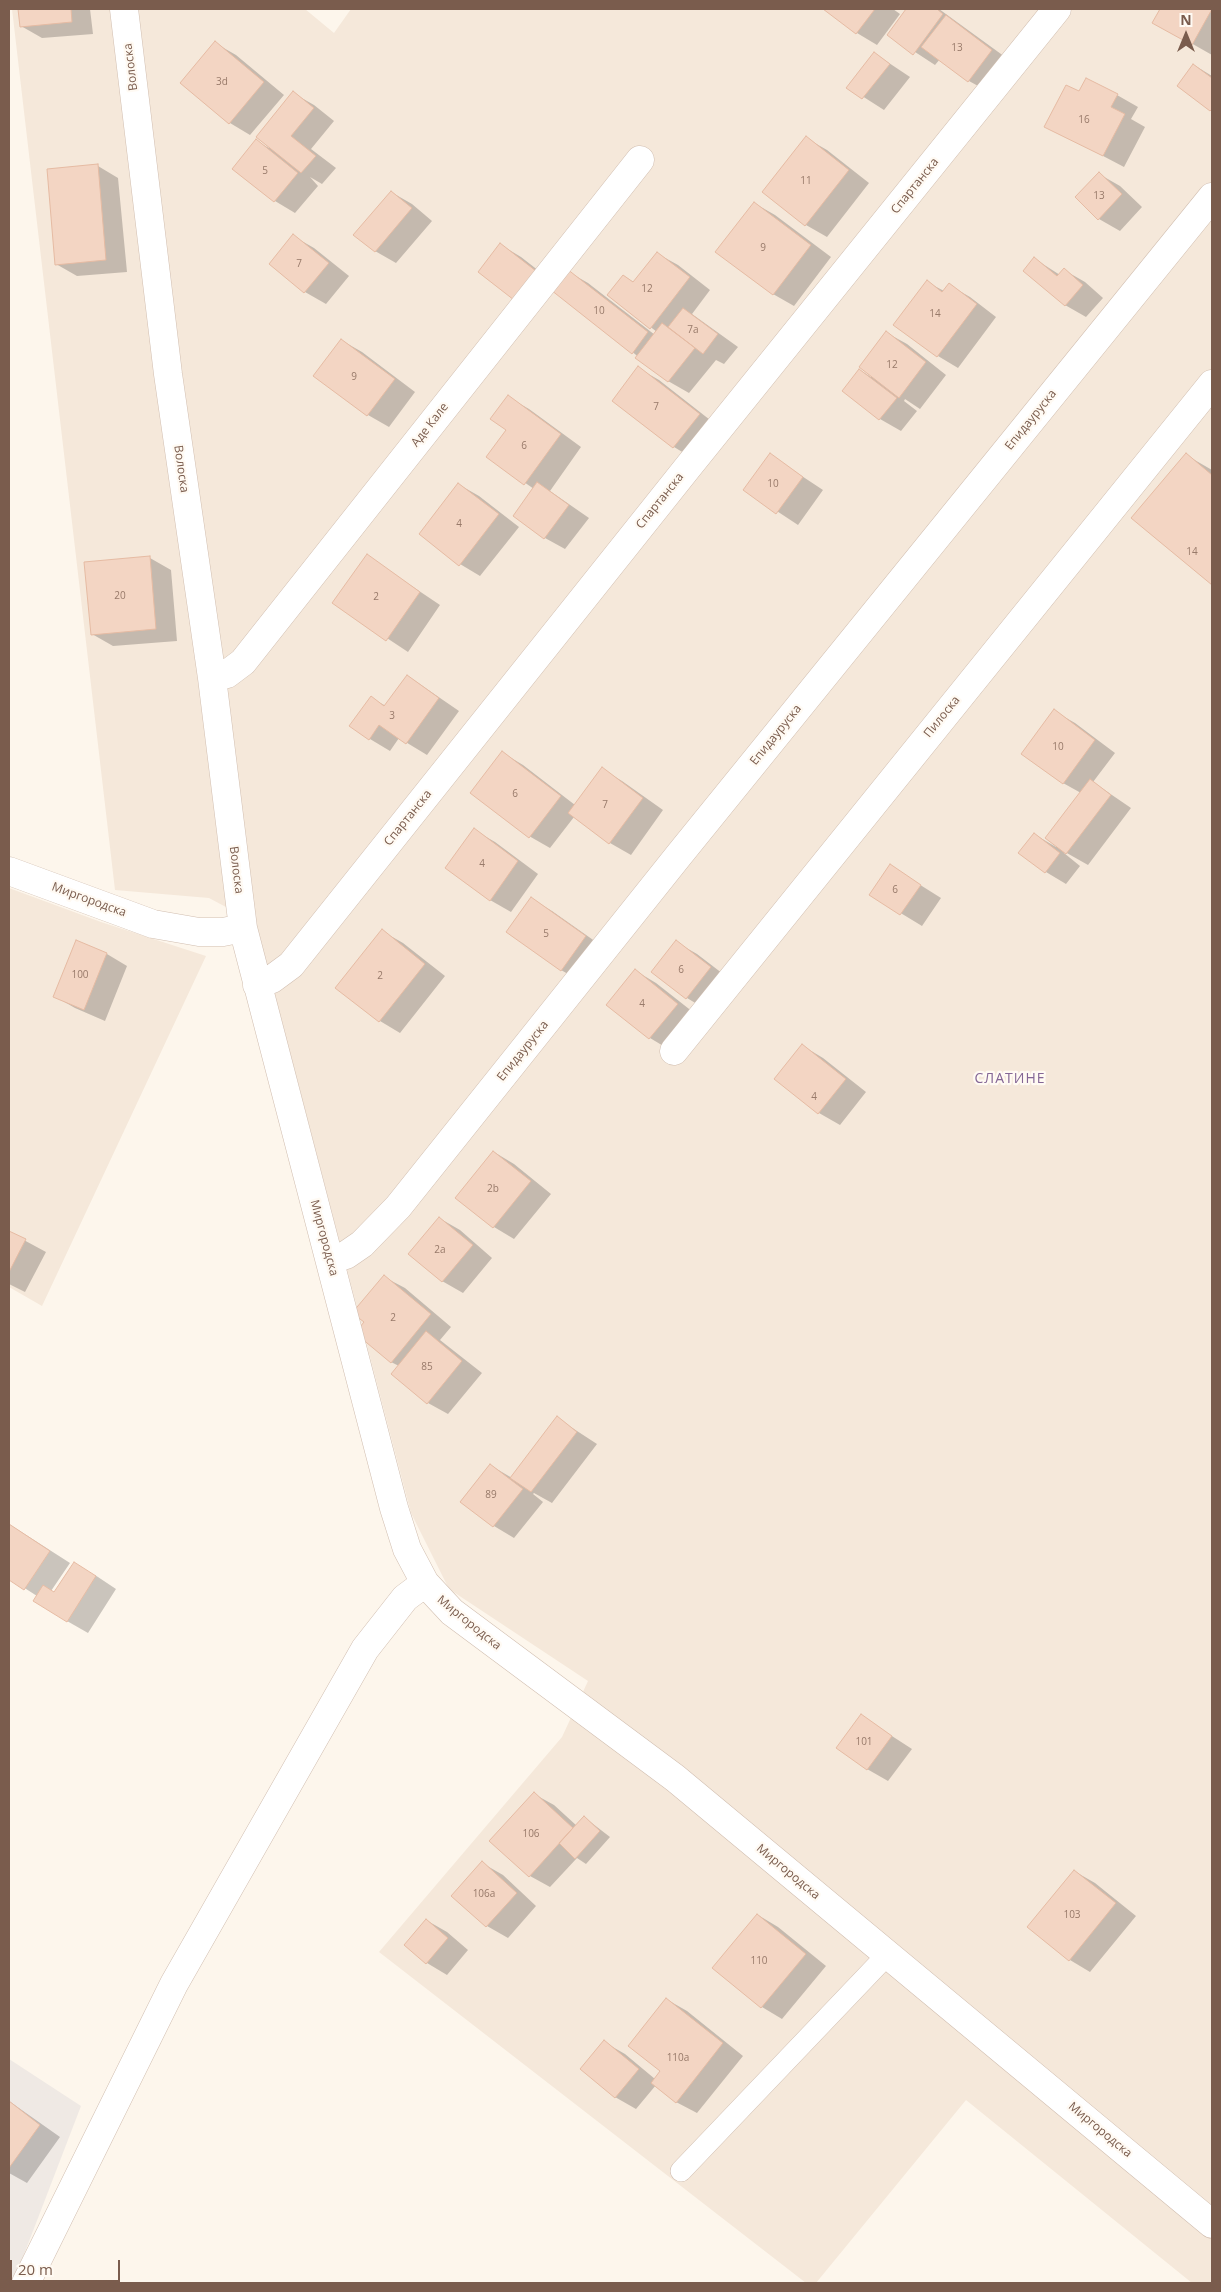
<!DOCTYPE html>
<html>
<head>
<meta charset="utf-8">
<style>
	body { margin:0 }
	#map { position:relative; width:1221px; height:2292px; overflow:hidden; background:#fdf6ec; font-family:"Open Sans",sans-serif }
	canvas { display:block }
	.frame { position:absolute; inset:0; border:10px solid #7a5c4d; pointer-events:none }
	.north { position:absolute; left:1161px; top:10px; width:50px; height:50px; -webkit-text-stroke:4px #fffaf3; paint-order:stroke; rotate:0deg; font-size:14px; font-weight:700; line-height:20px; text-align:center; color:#7a5c4d }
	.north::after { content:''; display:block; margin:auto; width:18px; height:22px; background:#7a5c4d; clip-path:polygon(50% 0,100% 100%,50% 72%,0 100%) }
	.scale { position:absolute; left:10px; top:2260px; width:110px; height:22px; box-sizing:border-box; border:2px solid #7a5c4d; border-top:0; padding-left:6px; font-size:15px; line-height:18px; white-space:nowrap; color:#7a5c4d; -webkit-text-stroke:4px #fffaf3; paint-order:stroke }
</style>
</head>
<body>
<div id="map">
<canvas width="1221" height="2292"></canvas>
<div class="frame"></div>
<div class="north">N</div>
<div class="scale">20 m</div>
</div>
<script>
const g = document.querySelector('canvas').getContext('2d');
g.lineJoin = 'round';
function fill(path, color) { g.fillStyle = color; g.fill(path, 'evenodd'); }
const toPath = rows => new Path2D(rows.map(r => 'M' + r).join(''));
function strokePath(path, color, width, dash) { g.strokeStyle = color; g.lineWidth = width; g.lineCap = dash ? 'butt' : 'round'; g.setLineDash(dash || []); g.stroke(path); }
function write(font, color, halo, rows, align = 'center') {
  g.font = font + ' "Open Sans",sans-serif'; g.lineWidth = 4.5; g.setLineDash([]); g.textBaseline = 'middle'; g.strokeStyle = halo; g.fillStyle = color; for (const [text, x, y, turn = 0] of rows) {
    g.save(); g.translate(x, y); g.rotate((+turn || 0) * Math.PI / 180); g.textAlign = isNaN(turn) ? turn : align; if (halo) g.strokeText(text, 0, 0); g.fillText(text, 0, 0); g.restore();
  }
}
fill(toPath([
	[12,9,305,9,334,33,351,9,1212,9,1212,2283,1192,2283,966,2100,816,2283,806,2283,379,1952,562,1737,588,1681,449,1589,411,1513,256,923,209,898,115,890],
	[9,888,101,922,206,956,42,1306,9,1287]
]), '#f5e8da');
fill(toPath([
	[9,2059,81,2106,13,2283,9,2283]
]), '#efe9e4');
fill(toPath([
	[19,9,90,9,93,34,42,38,21,26],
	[825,9,893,9,900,14,877,45,857,33],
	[907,9,939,9,1012,62,989,92,969,81,940,59,935,65,889,35],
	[1161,9,1212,9,1212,55,1154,22],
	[215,43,236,55,284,95,250,135,230,123],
	[874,53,910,77,884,110,848,87],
	[1194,65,1212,76,1212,111,1179,86],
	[293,93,314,105,334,121,311,149,336,168,322,184,310,177,318,186,295,213,275,201,233,169,256,141,269,148],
	[1080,93,1117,95,1138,107,1131,119,1145,127,1124,167,1046,126],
	[806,138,827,150,869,183,827,237,806,225,764,192],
	[98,166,118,178,127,272,77,276,56,264],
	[1099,174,1120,186,1142,207,1120,231,1099,219],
	[391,192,412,204,432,221,396,263,375,251],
	[754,203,775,215,831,257,794,306,773,294],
	[293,236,314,248,349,276,326,304,305,292,270,264],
	[501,245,521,257,557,285,567,271,588,283,655,335,657,332,609,295,624,276,635,283,658,254,678,265,710,290,692,314,738,347,724,364,716,360,689,393,668,381],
	[1035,259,1060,275,1064,270,1085,282,1103,298,1086,317,1065,305],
	[927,282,944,291,949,285,970,297,996,317,958,368,938,356],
	[887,333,907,344,946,375,920,409,905,399,904,401,917,411,901,431,880,419,844,391,860,370,871,377],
	[341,340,362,352,415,392,389,427,368,415,315,375],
	[638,368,659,380,719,427,694,459,674,447],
	[508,397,529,409,581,447,550,491,589,518,565,549,545,538,534,489,488,457,507,430],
	[770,455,823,490,798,525,745,490],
	[1186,455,1212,470,1212,584,1133,518],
	[458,484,479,496,519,527,480,576,460,564],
	[367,556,440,605,408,652,334,603],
	[150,558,171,570,177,641,113,646,92,634],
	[408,676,459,711,427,755,399,738,390,751,370,739,371,698,386,706],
	[1054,711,1075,723,1115,753,1093,782,1131,808,1088,865,1065,852,1064,853,1080,866,1066,884,1046,872,1034,834,1056,847,1081,793,1063,783],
	[503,753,523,765,575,805,602,769,622,781,663,810,631,855,610,843,574,817,550,848,529,836],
	[474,830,495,842,538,874,511,912,490,900],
	[890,866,941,898,922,926,871,895],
	[532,899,552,911,606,949,582,982,561,970],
	[382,931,403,943,445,976,400,1033,380,1021],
	[676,942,697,954,731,980,707,1010,687,998,652,972],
	[107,954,127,966,105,1021,75,1008,54,996],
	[636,971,656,983,698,1016,670,1050,650,1038],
	[803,1046,823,1058,866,1092,840,1125,819,1113,776,1079],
	[494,1152,514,1164,551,1194,514,1239,494,1227,457,1198],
	[439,1218,460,1230,492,1258,463,1293,442,1281],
	[9,1232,46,1252,25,1292,9,1284],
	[384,1277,405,1288,451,1327,440,1340,482,1373,448,1414,428,1403,399,1366,391,1362,365,1322],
	[557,1418,597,1444,552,1503,534,1493,533,1494,543,1502,514,1538,494,1526,461,1501,490,1465,512,1478],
	[9,1524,70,1563,51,1591,54,1593,95,1575,116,1589,88,1633,67,1621,37,1596,9,1578],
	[861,1716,912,1749,888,1781,867,1769],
	[534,1794,554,1805,577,1826,584,1817,610,1837,586,1864,577,1858,550,1887,530,1876],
	[482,1863,503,1875,536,1906,508,1938,487,1926],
	[1074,1871,1095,1883,1136,1916,1090,1972,1070,1960],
	[758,1915,778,1927,826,1966,782,2019,762,2007],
	[426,1920,447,1932,468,1950,447,1975,427,1963],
	[666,1999,687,2011,743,2056,697,2113,676,2102,656,2085,636,2109,615,2097,604,2042,625,2054,655,2079,662,2070],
	[9,2101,60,2137,27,2183,9,2173]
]), '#0003');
const building = toPath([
	[18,9,71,9,72,22,20,27,18,9],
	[823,9,875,9,856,34,823,9],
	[906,9,937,9,943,14,913,55,887,35,906,9],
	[1160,9,1212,9,1192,45,1152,23,1160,9],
	[946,15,992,50,968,82,921,47,946,15],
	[215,41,264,82,229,124,180,83,215,41],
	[874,52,890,64,862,99,846,88,874,52],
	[1193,64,1212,78,1212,109,1210,111,1177,86,1193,64],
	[1086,78,1118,94,1111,107,1125,114,1103,156,1044,127,1066,85,1079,91,1086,78],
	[293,91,314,108,291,136,316,156,301,173,256,137,293,91],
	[806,136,849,170,805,226,762,192,806,136],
	[256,139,298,173,274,202,232,169,256,139],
	[98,164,106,260,55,265,47,169,98,164],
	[1099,172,1122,194,1098,220,1075,197,1099,172],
	[391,191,412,208,375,252,353,235,391,191],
	[754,202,811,245,773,295,715,252,754,202],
	[293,234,329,263,304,293,269,264,293,234],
	[500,243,536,271,514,300,478,272,500,243],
	[657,252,690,277,650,329,607,295,623,275,633,282,657,252],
	[1034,257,1057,276,1064,268,1083,285,1065,306,1023,271,1034,257],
	[567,269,648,332,632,354,551,290,567,269],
	[927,280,942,292,949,283,977,304,937,357,893,325,927,280],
	[683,308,718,334,703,354,668,327,683,308],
	[662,323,695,348,668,382,635,358,662,323],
	[886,331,926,362,899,398,859,367,886,331],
	[341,339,395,379,367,416,313,376,341,339],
	[638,366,700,414,673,448,612,401,638,366],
	[859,369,897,398,879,420,842,391,859,369],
	[508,395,561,434,524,485,486,457,506,430,490,419,508,395],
	[770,453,803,477,776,514,743,490,770,453],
	[1186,453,1212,475,1212,585,1131,518,1186,453],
	[537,482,569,505,544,539,513,516,537,482],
	[458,483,499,514,459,566,419,534,458,483],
	[367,554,420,592,386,641,332,603,367,554],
	[150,556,156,629,91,635,84,562,150,556],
	[407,675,439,698,406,744,379,725,369,740,349,726,371,696,384,706,407,675],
	[1054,709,1095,740,1063,784,1021,754,1054,709],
	[502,751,561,796,529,838,470,793,502,751],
	[602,767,643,798,609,844,568,813,602,767],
	[1090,779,1111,795,1066,854,1045,838,1090,779],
	[474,828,518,861,490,901,445,868,474,828],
	[1034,833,1060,853,1045,873,1018,853,1034,833],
	[890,864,921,885,900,915,869,895,890,864],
	[531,897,586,936,561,971,506,932,531,897],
	[382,929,425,964,379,1022,335,988,382,929],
	[76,940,107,953,84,1010,53,997,76,940],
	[676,940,711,967,686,999,651,972,676,940],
	[635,969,678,1004,649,1039,606,1005,635,969],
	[802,1044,846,1079,818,1114,774,1079,802,1044],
	[493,1151,531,1181,493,1228,455,1198,493,1151],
	[439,1217,473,1245,442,1282,408,1254,439,1217],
	[9,1231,26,1239,9,1272,9,1231],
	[384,1275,431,1314,391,1363,355,1333,364,1322,352,1313,384,1275],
	[426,1331,462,1361,427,1404,391,1374,426,1331],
	[557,1416,577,1432,531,1492,510,1478,557,1416],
	[490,1464,523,1489,493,1527,460,1502,490,1464],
	[9,1524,50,1551,24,1590,9,1580,9,1524],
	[74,1562,96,1576,67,1622,33,1601,43,1585,54,1592,74,1562],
	[861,1714,892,1736,867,1770,836,1748,861,1714],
	[534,1792,573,1828,529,1877,489,1841,534,1792],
	[584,1816,600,1831,575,1859,559,1843,584,1816],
	[482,1861,517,1893,486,1927,451,1896,482,1861],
	[1074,1870,1116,1903,1069,1961,1027,1927,1074,1870],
	[757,1914,806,1954,761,2008,712,1968,757,1914],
	[426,1919,448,1938,426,1964,404,1945,426,1919],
	[666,1998,723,2043,676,2103,651,2083,660,2071,628,2046,666,1998],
	[604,2040,639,2069,615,2098,580,2069,604,2040],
	[9,2101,40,2125,9,2168,9,2101]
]);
fill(building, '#f3d5c3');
strokePath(building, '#e6bba3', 1);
const service = toPath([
	[681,2171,888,1954]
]);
const minor = toPath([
	[124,9,168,374,212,678,243,928,394,1508,407,1549,425,1583,452,1612,675,1778,1212,2224],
	[212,678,227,674,243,662,640,160],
	[9,871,153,924,199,932,223,932,243,928],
	[257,985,272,979,291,965,688,467,1057,9],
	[674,1051,1212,384],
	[330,1260,346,1255,362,1244,398,1207,679,855,1212,197],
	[26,2283,174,1984,365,1649,405,1598,425,1583]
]);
strokePath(service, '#d1beb0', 22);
strokePath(minor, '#d1beb0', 29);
strokePath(service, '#fff', 21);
strokePath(minor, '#fff', 28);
write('10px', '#987a6a', null, [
	["13",957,48],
	["3d",222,82],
	["16",1084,120],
	["5",265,171],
	["11",806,181],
	["13",1099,196],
	["9",763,248],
	["7",299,264],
	["12",647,289],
	["10",599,311],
	["14",935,314],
	["7a",693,330],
	["12",892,365],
	["9",354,377],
	["7",656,407],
	["6",524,446],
	["10",773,484],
	["4",459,524],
	["14",1192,552],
	["20",120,596],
	["2",376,597],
	["3",392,716],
	["10",1058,747],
	["6",515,794],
	["7",605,805],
	["4",482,864],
	["6",895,890],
	["5",546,934],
	["6",681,970],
	["100",80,975],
	["2",380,976],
	["4",642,1004],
	["4",814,1097],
	["2b",493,1189],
	["2a",440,1250],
	["2",393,1318],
	["85",427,1367],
	["89",491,1495],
	["101",864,1742],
	["106",531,1834],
	["106a",484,1894],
	["103",1072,1915],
	["110",759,1961],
	["110a",678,2058]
]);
write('12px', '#7a5c4d', '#fffaf3', [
	["Волоска",131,67,-97],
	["Спартанска",915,186,-51],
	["Епидауруска",1031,420,-51],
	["Аде Кале",430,425,-52],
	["Волоска",181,469,82],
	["Спартанска",660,501,-51],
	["Пилоска",942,717,-51],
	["Епидауруска",776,735,-51],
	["Спартанска",408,818,-51],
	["Волоска",236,870,83],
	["Миргородска",89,900,20],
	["Епидауруска",523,1051,-51],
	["Миргородска",324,1238,75],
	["Миргородска",469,1623,39],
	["Миргородска",788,1872,40],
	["Миргородска",1100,2130,40]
]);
g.letterSpacing = '1px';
write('14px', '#846695', '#fffaf3', [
	["СЛАТИНЕ",1010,1079]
]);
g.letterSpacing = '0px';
</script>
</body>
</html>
